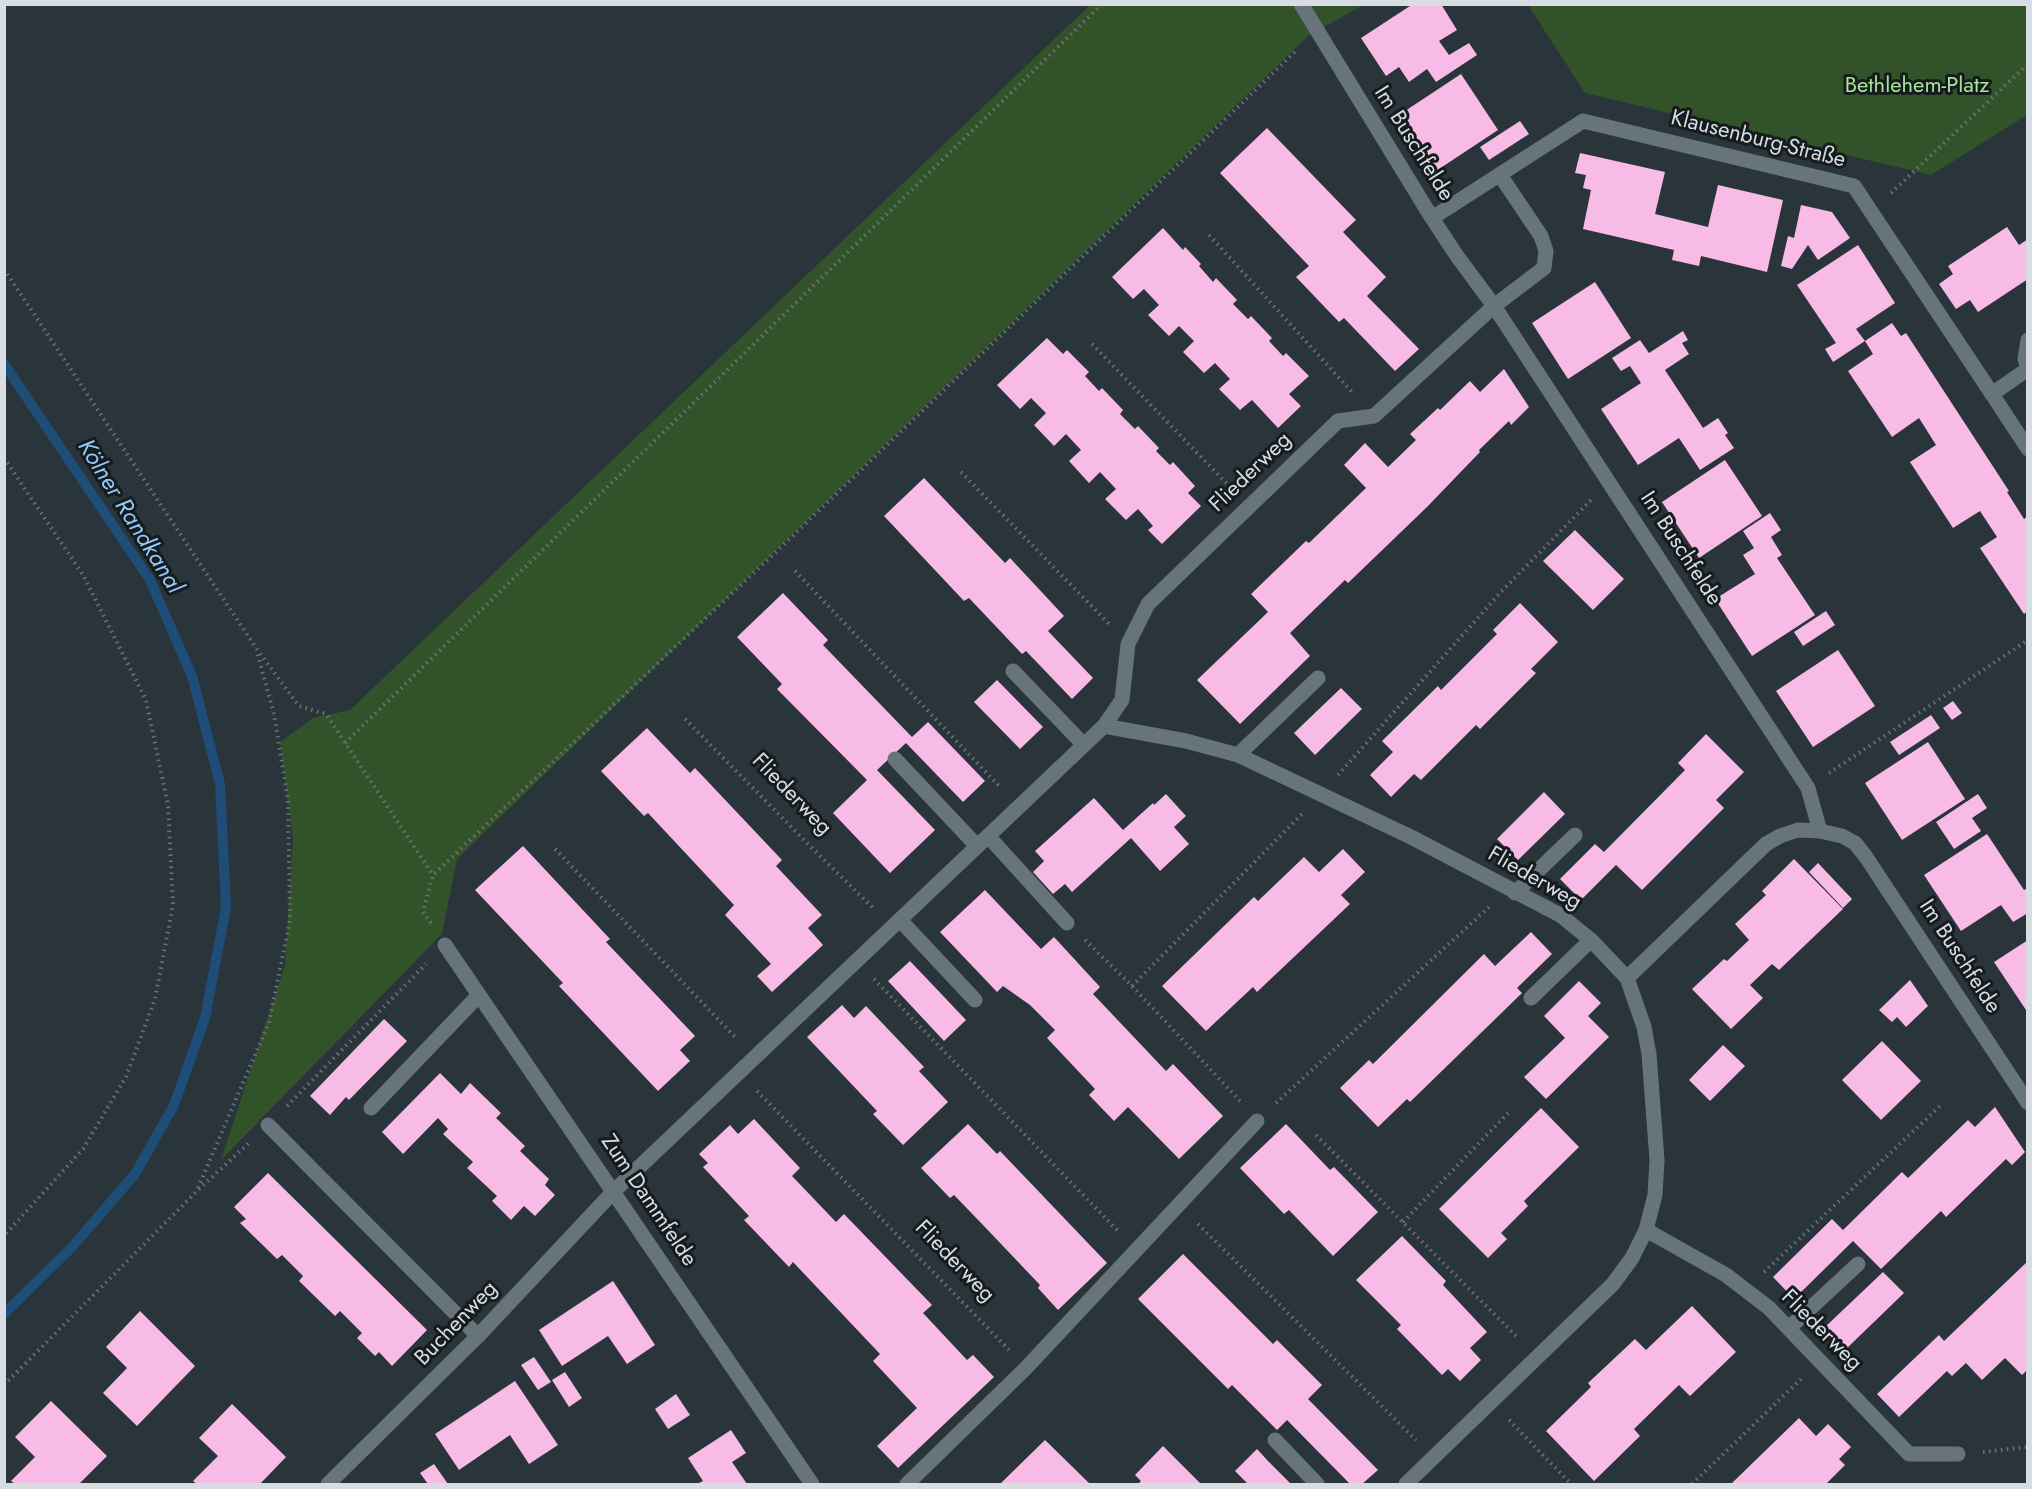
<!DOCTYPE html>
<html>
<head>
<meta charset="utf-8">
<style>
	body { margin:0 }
	#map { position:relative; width:2032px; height:1489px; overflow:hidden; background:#2a343b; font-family:Jost,sans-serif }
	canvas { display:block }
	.frame { position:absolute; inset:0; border:6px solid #d7dde2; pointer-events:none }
</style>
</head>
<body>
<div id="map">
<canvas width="2032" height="1489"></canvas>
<div class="frame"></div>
</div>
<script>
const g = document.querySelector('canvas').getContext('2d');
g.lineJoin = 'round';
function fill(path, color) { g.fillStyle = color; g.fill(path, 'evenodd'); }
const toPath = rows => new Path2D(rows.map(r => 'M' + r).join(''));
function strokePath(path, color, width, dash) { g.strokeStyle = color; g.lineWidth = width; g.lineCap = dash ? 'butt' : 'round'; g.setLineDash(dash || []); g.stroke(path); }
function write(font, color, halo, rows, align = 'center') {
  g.font = font + ' Jost,sans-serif'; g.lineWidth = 6; g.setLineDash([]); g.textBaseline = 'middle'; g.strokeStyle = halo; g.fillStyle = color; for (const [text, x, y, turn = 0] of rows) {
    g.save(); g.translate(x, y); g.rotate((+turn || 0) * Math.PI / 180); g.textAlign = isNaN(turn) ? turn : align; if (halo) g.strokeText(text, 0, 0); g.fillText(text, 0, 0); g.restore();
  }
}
fill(toPath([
	[1090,5,1363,5,1308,36,457,859,442,934,221,1160,285,965,293,838,280,742,313,718,350,710],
	[1528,5,2027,5,2027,115,1931,175,1585,93]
]), '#32532a');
strokePath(toPath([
	[4,364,150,580,192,676,220,784,226,907,205,1018,174,1105,135,1174,72,1247,4,1314]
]), '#1e4d77', 10);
fill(toPath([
	[1413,4,1441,4,1457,30,1439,41,1449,55,1469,43,1477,55,1436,82,1427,69,1409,82,1399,67,1386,76,1361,38],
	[1461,74,1498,130,1436,171,1399,115],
	[1520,121,1529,134,1489,160,1480,147],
	[1267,128,1356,220,1343,232,1386,277,1367,296,1419,349,1395,371,1344,318,1339,322,1296,277,1309,266,1220,173],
	[1580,153,1665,172,1655,214,1708,227,1718,185,1783,200,1767,272,1701,256,1699,266,1672,260,1674,250,1583,229,1591,190,1583,188,1586,175,1575,173],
	[1801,205,1832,212,1850,238,1818,260,1808,245,1792,269,1781,266,1788,236,1794,238],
	[2007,227,2019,245,2028,239,2028,279,1978,312,1970,300,1956,309,1939,284,1953,274,1948,266],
	[1163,228,1183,250,1185,247,1201,264,1199,266,1213,282,1216,278,1237,300,1233,304,1248,319,1251,316,1272,338,1269,341,1283,356,1286,353,1309,376,1289,394,1301,406,1278,428,1252,400,1240,410,1219,389,1230,379,1215,363,1204,373,1183,352,1194,341,1179,326,1169,336,1148,315,1159,305,1144,289,1133,299,1112,277],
	[1858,245,1895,303,1856,329,1865,341,1892,323,1901,336,1906,333,2009,491,2007,492,2024,519,2028,516,2028,611,2024,614,1980,548,1997,537,1980,511,1953,528,1910,462,1936,445,1919,418,1892,437,1848,371,1873,354,1865,341,1833,362,1825,349,1836,343,1797,285],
	[1595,282,1631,338,1568,379,1532,323],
	[1683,331,1688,340,1682,343,1689,354,1665,370,1703,428,1718,418,1728,433,1725,435,1734,448,1700,470,1679,438,1638,465,1601,409,1641,383,1630,366,1621,371,1612,358,1640,340,1649,353],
	[1047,338,1063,354,1067,350,1089,372,1085,376,1099,391,1102,388,1123,410,1120,414,1135,429,1138,426,1159,448,1156,451,1170,465,1173,462,1195,486,1188,493,1201,506,1162,544,1148,530,1153,526,1138,509,1126,520,1105,499,1116,489,1100,472,1089,483,1069,461,1081,450,1066,434,1054,446,1034,425,1046,413,1031,398,1020,409,997,385],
	[1504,369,1529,407,1511,425,1509,421,1479,450,1480,452,1427,507,1348,583,1345,580,1290,633,1310,656,1240,724,1197,680,1268,612,1251,594,1306,541,1309,543,1366,488,1344,465,1365,443,1388,467,1416,440,1410,434,1438,408,1440,410,1470,381,1480,392],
	[1725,460,1762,516,1699,558,1662,502],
	[924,478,1005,563,1010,558,1064,616,1048,631,1093,678,1072,699,1026,651,1022,654,969,598,964,601,884,516],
	[1770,513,1781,530,1771,537,1782,555,1777,558,1815,615,1752,656,1715,599,1755,574,1743,555,1754,548,1743,531],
	[1575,530,1624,579,1593,610,1543,561],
	[783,593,828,640,823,645,912,737,928,722,985,781,963,802,906,743,877,770,935,830,890,873,833,813,867,780,777,689,782,684,737,637],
	[1520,603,1558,642,1531,669,1536,673,1480,729,1476,725,1421,780,1414,774,1391,797,1370,775,1393,752,1382,741,1438,686,1441,690,1497,634,1493,630],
	[1826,611,1835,625,1803,646,1794,632],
	[1838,650,1875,706,1813,747,1776,691],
	[997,680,1043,727,1020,749,974,702],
	[1341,688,1362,709,1315,755,1294,733],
	[1953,701,1962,713,1952,720,1943,708],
	[1931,715,1940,728,1899,755,1890,742],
	[647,728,690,773,695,768,782,860,776,866,822,915,808,928,823,945,772,992,757,976,771,964,725,915,734,905,648,813,644,816,601,771],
	[1706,734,1744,772,1716,800,1724,808,1642,890,1616,865,1581,900,1560,879,1595,844,1604,852,1685,770,1678,763],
	[1928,742,1965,799,1902,840,1865,783],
	[1544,792,1565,814,1518,860,1497,839],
	[1166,794,1186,816,1174,827,1189,844,1160,871,1131,838,1072,892,1065,884,1053,894,1033,872,1044,861,1035,851,1094,798,1123,830,1153,803,1154,805],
	[1978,794,1987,808,1972,818,1981,831,1954,849,1936,822],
	[1987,834,2024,890,2028,888,2028,913,2013,922,2001,905,1961,931,1924,875],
	[523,846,610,939,606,942,695,1036,680,1050,690,1061,658,1091,559,986,563,983,475,890],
	[1343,849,1365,872,1341,895,1350,904,1257,992,1253,987,1206,1031,1162,986,1254,897,1258,901,1304,857,1319,872],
	[1794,859,1843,909,1779,970,1772,964,1750,985,1763,998,1731,1029,1692,989,1724,959,1727,961,1749,940,1735,924,1766,895,1762,891],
	[1818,863,1852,899,1843,908,1809,872],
	[985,890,1041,949,1054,937,1100,987,1093,994,1166,1071,1173,1064,1223,1116,1179,1159,1128,1107,1114,1121,1089,1095,1095,1089,1047,1038,1055,1030,1030,1005,1003,986,997,992,940,932],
	[1531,932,1552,954,1517,988,1522,993,1410,1102,1407,1099,1378,1127,1340,1088,1369,1060,1373,1064,1484,954,1495,966],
	[2028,940,2028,1013,1994,962],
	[910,961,966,1020,944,1041,888,981],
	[1910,980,1928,1006,1906,1027,1897,1017,1892,1022,1879,1010],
	[1579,981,1601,1003,1588,1016,1609,1037,1546,1099,1524,1077,1565,1038,1544,1016],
	[842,1005,854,1018,866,1006,924,1067,919,1071,948,1102,903,1145,873,1114,877,1111,807,1037],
	[384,1019,407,1041,349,1100,346,1097,330,1115,310,1096],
	[1882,1041,1921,1081,1881,1120,1842,1080],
	[1723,1045,1745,1066,1710,1101,1689,1080],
	[440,1073,461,1094,470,1083,501,1113,496,1118,525,1146,520,1151,549,1179,545,1185,555,1195,535,1216,524,1206,511,1220,492,1201,497,1196,467,1168,473,1162,443,1134,448,1129,438,1118,403,1154,382,1132],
	[1995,1107,2025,1152,2012,1165,2006,1159,1946,1217,1941,1211,1881,1269,1853,1241,1794,1299,1773,1277,1832,1219,1843,1230,1902,1172,1908,1178,1968,1120,1975,1127],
	[1541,1108,1579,1147,1524,1201,1528,1206,1501,1233,1507,1239,1488,1258,1439,1209],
	[754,1119,800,1168,792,1176,836,1222,844,1214,932,1305,923,1313,967,1360,973,1355,994,1377,898,1468,877,1446,917,1408,873,1361,880,1354,793,1262,789,1267,744,1220,749,1216,703,1167,708,1163,699,1154,730,1125,738,1134],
	[968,1124,997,1154,1000,1151,1107,1263,1058,1310,1038,1288,1040,1285,983,1225,954,1195,950,1198,921,1168],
	[1286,1124,1330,1170,1334,1167,1378,1212,1333,1256,1289,1210,1284,1214,1240,1168],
	[268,1173,427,1330,392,1366,379,1352,375,1356,357,1338,362,1333,340,1311,335,1316,299,1281,303,1276,282,1255,277,1259,240,1223,246,1219,234,1207],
	[1402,1236,1446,1281,1443,1285,1487,1332,1470,1348,1481,1360,1460,1381,1448,1369,1442,1375,1397,1329,1401,1325,1356,1280],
	[1183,1254,1273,1344,1277,1340,1322,1385,1308,1399,1378,1470,1362,1484,1350,1484,1287,1420,1277,1430,1232,1385,1228,1389,1138,1299],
	[2028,1261,2028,1369,2022,1375,2005,1358,1982,1380,1966,1363,1952,1376,1947,1371,1899,1417,1877,1394,1939,1335,1944,1341],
	[1883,1272,1904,1293,1845,1350,1824,1328],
	[613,1281,655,1345,627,1364,608,1336,562,1366,539,1330],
	[1692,1306,1736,1352,1690,1396,1679,1385,1634,1429,1640,1436,1594,1481,1546,1431,1591,1387,1588,1383,1635,1339,1646,1350],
	[140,1311,195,1366,137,1426,103,1393,127,1368,106,1347],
	[534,1357,551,1382,538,1390,521,1365],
	[565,1372,582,1398,569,1407,552,1380],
	[515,1381,558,1445,529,1464,510,1435,459,1470,435,1434],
	[676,1394,690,1415,668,1429,655,1409],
	[51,1401,107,1456,79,1484,15,1484,11,1481,35,1457,15,1437],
	[232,1404,286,1457,260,1484,197,1484,193,1481,218,1456,199,1438],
	[1799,1418,1816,1436,1828,1424,1851,1447,1839,1459,1845,1465,1826,1484,1731,1484],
	[731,1430,746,1453,732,1462,747,1484,697,1484,703,1481,688,1458],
	[1045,1440,1090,1484,1000,1484],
	[1163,1446,1201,1484,1138,1484,1141,1481,1135,1475],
	[1257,1449,1268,1461,1291,1484,1248,1484,1235,1471],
	[434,1464,448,1484,428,1484,420,1473]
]), '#f7bbe5');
strokePath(toPath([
	[1891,193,2028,64],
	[1209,235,1352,392],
	[4,269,256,648,299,706,326,714,433,875],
	[1092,344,1231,488],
	[4,458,83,575,146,700,168,805,173,905,155,999,126,1077,83,1149,4,1236],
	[961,472,1109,624],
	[795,571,1001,788],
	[685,719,808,844,875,910],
	[345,743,1102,4],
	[1829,773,2028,640],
	[1338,775,1500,593,1591,500],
	[555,849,737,1039],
	[431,923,423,912,433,875,777,551,1297,50],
	[1085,940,1132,986,1240,1101],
	[874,979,1119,1232],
	[1132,986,1302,814],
	[757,1091,1009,1350],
	[1276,1103,1489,907],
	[287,1106,426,964],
	[1316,1135,1518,1338],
	[198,1188,269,1022,290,921,288,800,274,714,257,652],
	[1403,1222,1508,1113],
	[1198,1224,1416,1440],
	[1764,1272,1940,1106],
	[4,1385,197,1191,249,1143],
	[1509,1420,1571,1484],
	[1983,1452,2028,1447],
	[1692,1484,1801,1379]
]), '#6c747a', 4, [1.5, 4.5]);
strokePath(toPath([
	[1494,306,1544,268,1546,251,1541,236,1500,175],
	[1992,394,2028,449],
	[1013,671,1084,745],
	[1238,755,1318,678],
	[895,759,977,846],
	[988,836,1067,923],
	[1515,893,1575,835],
	[900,920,975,1000],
	[1531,998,1591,940],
	[371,1108,479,995],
	[268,1125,478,1336],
	[1789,1328,1858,1264],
	[1275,1440,1317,1484],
	[907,1484,1026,1368,1257,1121]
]), '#68747c', 15);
strokePath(toPath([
	[1301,4,1432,218,1457,256,1494,306,1808,788,1820,831],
	[1432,218,1583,121,1854,186,1992,394,2028,369],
	[2028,340,2025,359,2028,368],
	[1104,726,1186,741,1238,755,1411,837,1560,915,1591,940,1627,978,1644,1027,1649,1054,1657,1160,1655,1195,1646,1230,1632,1258,1613,1284,1406,1484],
	[445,945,812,1484],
	[1627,978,1766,844,1780,836,1798,830,1820,831,1842,836,1855,843,1866,857,2028,1103],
	[1646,1230,1726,1275,1769,1308,1909,1454,1958,1454],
	[328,1484,478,1336,614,1191,1104,726,1122,700,1128,644,1148,604,1338,421,1374,416,1494,306]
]), '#68747c', 15);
write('22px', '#a7e398', '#161b1e', [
	["Bethlehem-Platz",1917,87]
]);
write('22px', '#d7dde2', '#161b1e', [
	["Klausenburg-Straße",1758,140,14],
	["Im Buschfelde",1413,144,58],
	["Fliederweg",1251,473,-44],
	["Im Buschfelde",1680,549,57],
	["Fliederweg",791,795,46],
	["Fliederweg",1534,879,30],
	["Im Buschfelde",1959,957,57],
	["Zum Dammfelde",648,1201,56],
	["Fliederweg",954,1262,46],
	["Buchenweg",457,1324,-46],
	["Fliederweg",1821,1331,45]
]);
write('italic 24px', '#92c9fd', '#161b1e', [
	["Kölner Randkanal",129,517,58]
]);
</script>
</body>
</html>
